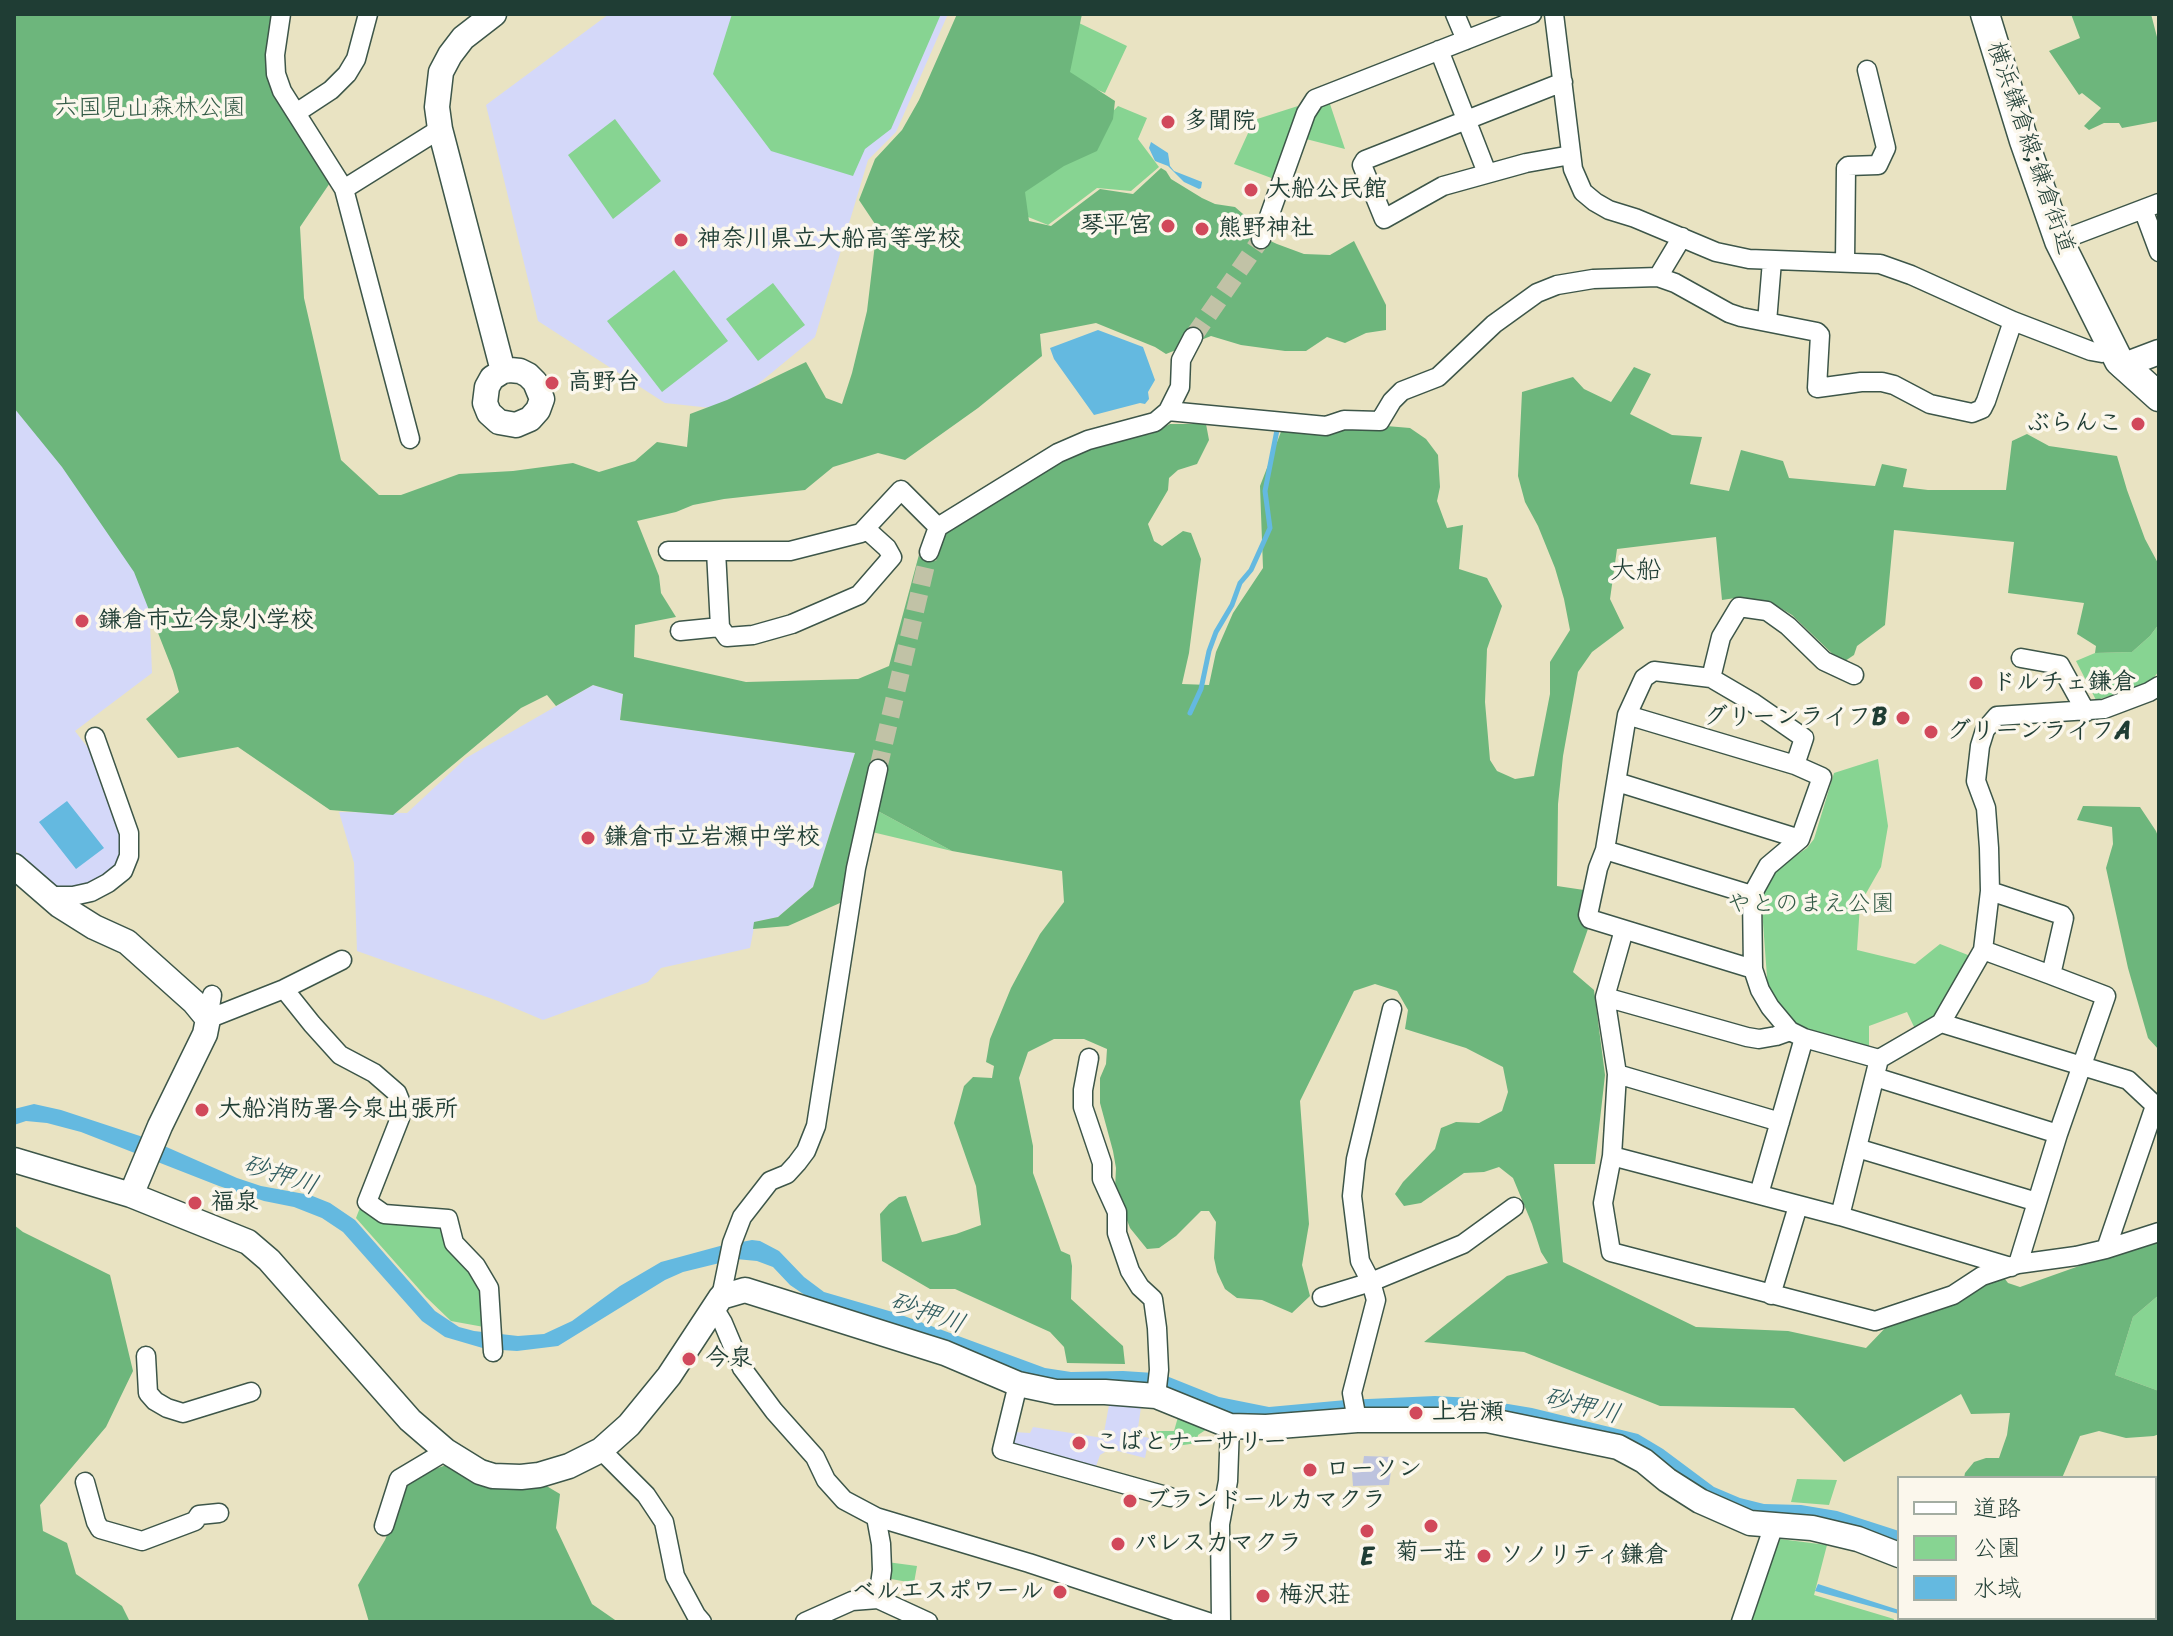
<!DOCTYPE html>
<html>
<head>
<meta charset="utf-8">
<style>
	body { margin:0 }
	#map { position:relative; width:2173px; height:1636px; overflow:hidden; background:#e9e3c2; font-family:Sriracha,"Klee One",sans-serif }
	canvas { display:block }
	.frame { position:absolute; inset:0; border:16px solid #1f3d34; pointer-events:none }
	.legend { position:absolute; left:1897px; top:1476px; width:260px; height:144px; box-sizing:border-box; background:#fbf7ec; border:2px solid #a3ada2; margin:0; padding:10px 14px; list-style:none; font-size:24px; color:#1f3d34 }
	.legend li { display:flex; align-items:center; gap:16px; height:40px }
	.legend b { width:40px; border:2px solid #a3ada2 }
</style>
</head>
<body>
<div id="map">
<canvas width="2173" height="1636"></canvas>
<div class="frame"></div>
<ul class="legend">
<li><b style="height:10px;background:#fff"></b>道路</li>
<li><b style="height:22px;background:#87d492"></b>公園</li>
<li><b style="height:22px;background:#64b9e0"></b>水域</li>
</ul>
</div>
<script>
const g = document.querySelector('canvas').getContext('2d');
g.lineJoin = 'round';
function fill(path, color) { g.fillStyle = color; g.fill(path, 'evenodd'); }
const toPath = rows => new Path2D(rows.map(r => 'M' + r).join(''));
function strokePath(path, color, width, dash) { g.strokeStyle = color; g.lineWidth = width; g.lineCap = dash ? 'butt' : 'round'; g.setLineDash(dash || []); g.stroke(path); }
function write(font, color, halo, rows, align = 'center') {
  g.font = font + ' Sriracha,"Klee One",sans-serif'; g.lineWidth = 7; g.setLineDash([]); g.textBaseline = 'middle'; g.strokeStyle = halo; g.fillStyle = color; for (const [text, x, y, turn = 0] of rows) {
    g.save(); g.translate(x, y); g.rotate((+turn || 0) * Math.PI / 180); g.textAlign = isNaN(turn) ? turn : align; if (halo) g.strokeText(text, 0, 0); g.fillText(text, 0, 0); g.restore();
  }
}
fill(toPath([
	[609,14,948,14,896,132,868,160,815,337,746,394,711,408,665,403,538,321,486,105],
	[14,399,148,570,152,673,75,731,88,748,120,837,119,861,109,874,96,882,63,890,51,886,14,849],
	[593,685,623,694,620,720,855,753,813,887,778,917,755,922,750,948,661,968,648,982,543,1020,498,1001,357,951,354,863,339,812,407,813,466,758],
	[1109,1405,1141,1407,1137,1435,1149,1438,1145,1458,1110,1449,1100,1455,1094,1472,1008,1450,1013,1432,1030,1433,1033,1427,1103,1438]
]), '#d4d8f9');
fill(toPath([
	[1364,1456,1393,1457,1389,1485,1353,1486,1352,1472,1363,1463]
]), '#bdc3de');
fill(toPath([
	[732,14,941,14,891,129,865,149,853,176,771,151,713,74],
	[1079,23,1127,46,1105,93,1058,73],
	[1329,101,1345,149,1306,139,1317,105],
	[1118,106,1147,118,1138,139,1159,167,1131,191,1097,188,1048,225,1028,217,1005,173,1091,134],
	[1298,106,1274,179,1234,164,1254,120],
	[615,119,661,181,613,219,568,155],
	[674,270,728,341,662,392,607,321],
	[773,283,805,325,758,361,726,319],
	[2159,624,2158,672,2153,679,2138,688,2096,700,2076,661,2095,653,2132,652,2150,636],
	[1878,759,1888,826,1881,867,1860,904,1857,950,1915,964,1940,944,1973,957,1938,1018,1916,1031,1907,1012,1869,1026,1869,1047,1798,1026,1768,991,1761,895,1772,872,1807,848,1814,839,1834,773],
	[876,810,952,851,872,832],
	[361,1205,441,1227,449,1247,483,1289,484,1327,451,1321,426,1297,356,1218],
	[2159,1295,2159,1391,2115,1375,2133,1317],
	[1178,1417,1207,1429,1198,1435,1197,1443,1170,1447,1170,1440,1155,1435,1156,1431,1174,1431],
	[1797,1479,1837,1480,1829,1505,1791,1502],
	[1780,1539,1827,1545,1814,1595,1894,1619,1893,1622,1749,1622],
	[887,1562,917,1566,914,1583,885,1578]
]), '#87d492');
fill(toPath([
	[14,14,271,14,266,76,336,174,300,227,304,298,341,460,379,495,401,495,459,474,513,471,573,463,599,472,635,461,657,442,687,447,690,414,727,400,806,362,826,398,842,404,852,373,867,311,877,227,859,200,875,159,902,130,919,100,957,14,1082,14,1070,72,1115,101,1113,119,1097,151,1064,166,1025,192,1029,221,1051,226,1100,189,1133,194,1161,168,1166,171,1171,179,1202,198,1215,204,1235,207,1258,227,1266,239,1277,244,1304,254,1330,255,1354,241,1386,305,1386,330,1366,333,1345,343,1327,337,1306,351,1285,351,1241,345,1211,336,1166,354,1155,347,1096,323,1040,334,1042,356,978,408,905,460,878,453,833,467,805,490,724,499,693,505,676,512,637,521,659,576,661,593,676,617,635,625,634,657,746,682,858,679,889,666,924,536,939,532,1066,457,1112,440,1151,434,1170,424,1206,424,1209,440,1197,464,1178,470,1169,478,1168,490,1148,524,1154,541,1162,546,1183,531,1191,533,1201,559,1189,653,1182,684,1209,685,1216,652,1233,613,1263,568,1260,486,1284,424,1351,423,1410,428,1426,439,1438,455,1440,487,1437,501,1447,528,1463,525,1459,569,1487,578,1502,606,1487,649,1485,702,1490,760,1497,771,1515,779,1534,776,1550,694,1550,662,1570,630,1564,599,1555,568,1538,526,1525,502,1518,476,1522,392,1573,377,1584,389,1611,402,1634,367,1651,374,1630,414,1672,435,1702,437,1690,484,1729,491,1741,450,1783,461,1789,478,1875,486,1882,464,1907,469,1903,487,1928,490,2006,490,2012,441,2027,434,2049,446,2117,456,2127,490,2145,539,2159,565,2159,624,2150,636,2132,652,2095,653,2096,646,2077,634,2084,603,2008,593,2014,542,1894,530,1885,625,1857,646,1854,655,1842,663,1792,615,1777,606,1742,597,1722,600,1716,537,1617,549,1610,599,1624,628,1592,652,1578,672,1563,756,1558,804,1557,886,1584,890,1590,923,1573,972,1594,990,1605,1075,1595,1164,1554,1164,1563,1262,1696,1327,1788,1331,1866,1348,1889,1324,2002,1275,2008,1283,2020,1287,2096,1260,2159,1242,2159,1295,2133,1317,2115,1375,2159,1391,2159,1434,2154,1436,2126,1438,2099,1431,2080,1436,2062,1478,1964,1478,1965,1473,1974,1462,1986,1458,1999,1458,2007,1435,2010,1413,1971,1414,1961,1394,1844,1462,1794,1408,1660,1406,1524,1352,1424,1342,1507,1276,1548,1263,1541,1252,1532,1224,1513,1178,1499,1167,1484,1172,1464,1173,1421,1203,1404,1206,1395,1194,1403,1182,1435,1149,1441,1128,1456,1122,1479,1123,1502,1111,1508,1092,1503,1067,1466,1048,1405,1029,1408,1010,1397,991,1375,984,1354,991,1300,1101,1309,1224,1302,1265,1310,1296,1292,1313,1262,1300,1237,1298,1225,1289,1217,1272,1214,1258,1216,1222,1209,1211,1201,1211,1176,1236,1159,1248,1147,1249,1130,1228,1115,1189,1116,1168,1113,1151,1100,1103,1100,1078,1106,1064,1107,1049,1084,1039,1054,1039,1028,1052,1019,1078,1033,1146,1033,1173,1061,1251,1070,1255,1072,1266,1071,1299,1123,1346,1125,1364,1067,1363,1064,1347,1050,1332,955,1289,930,1289,882,1261,880,1214,889,1204,899,1197,906,1196,922,1242,956,1234,981,1225,976,1186,954,1123,964,1086,973,1077,992,1078,994,1066,986,1062,990,1039,1011,988,1040,934,1064,902,1062,871,952,851,876,810,867,775,840,903,788,926,753,929,754,922,778,917,813,887,855,753,620,720,623,694,593,685,556,706,547,695,521,708,393,815,330,810,238,747,178,758,146,719,179,692,173,671,134,572,62,467,14,408],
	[2071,14,2151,14,2157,37,2159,37,2159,121,2122,128,2119,123,2104,123,2089,130,2084,126,2101,108,2082,93,2079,95,2049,51,2080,38],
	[2083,806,2140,807,2156,831,2159,839,2159,1050,2148,1038,2128,968,2106,868,2113,844,2112,827,2077,820],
	[14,1225,23,1232,110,1275,133,1371,106,1427,40,1505,43,1531,67,1543,76,1574,122,1606,130,1622,14,1622],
	[474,1455,533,1478,560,1494,556,1528,592,1604,618,1622,369,1622,358,1585,385,1540,410,1478]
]), '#6db67c');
fill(toPath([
	[1151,142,1168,153,1170,166,1174,171,1202,182,1201,188,1199,189,1184,182,1168,166,1155,161,1149,148],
	[1098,330,1143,347,1155,380,1148,392,1149,399,1145,404,1140,403,1094,415,1054,359,1050,348],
	[67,801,104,848,76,869,39,822],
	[34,1104,61,1110,146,1138,237,1178,261,1186,310,1195,330,1203,355,1220,435,1311,459,1327,474,1331,518,1336,544,1334,572,1321,620,1286,661,1262,720,1246,752,1240,760,1241,779,1251,804,1277,824,1292,896,1313,1045,1368,1071,1372,1123,1371,1154,1373,1164,1375,1219,1397,1269,1407,1346,1400,1435,1396,1472,1398,1532,1408,1638,1434,1663,1449,1714,1487,1740,1498,1764,1504,1801,1505,1837,1511,1899,1531,1899,1547,1736,1512,1655,1460,1530,1422,1254,1420,1041,1382,821,1306,790,1285,773,1267,757,1261,736,1259,683,1272,665,1280,558,1346,517,1351,486,1349,445,1337,422,1321,343,1232,322,1218,294,1207,264,1201,219,1186,81,1132,47,1123,26,1121,14,1125,14,1109],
	[1818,1584,1899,1610,1899,1614,1815,1591]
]), '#64b9e0');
strokePath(toPath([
	[1190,713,1201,689,1209,651,1216,632,1232,605,1240,583,1251,570,1270,528,1265,491,1277,430]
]), '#64b9e0', 5);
strokePath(toPath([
	[1193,337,1261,239],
	[878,769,929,552]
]), '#c1c2a6', 18, [18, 9]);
const street = toPath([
	[281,14,275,55,276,74,282,91,344,189,410,439],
	[1455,14,1466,40],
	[1554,14,1573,169,1583,192,1595,202,1609,210,1635,218,1716,252,1749,259,1880,264,1911,275,2013,321,2091,351,2102,353,2112,350],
	[1439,50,1487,173],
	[1563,82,1365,160,1362,165,1384,219,1443,186,1526,163,1571,155],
	[296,113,331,90,347,74,356,59,368,14],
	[344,189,440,129],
	[2143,209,2159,252],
	[1261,239,1306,113,1315,99,1532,14],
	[2059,241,2159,203],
	[1845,262,1846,168,1848,166,1878,165,1886,148,1867,70],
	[1658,277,1682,237],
	[1767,322,1772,261],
	[1168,411,1326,426,1344,420,1380,421,1392,401,1402,391,1438,377,1494,324,1537,293,1557,285,1593,279,1658,277,1675,283,1729,313,1741,317,1817,332,1820,335,1817,388,1861,382,1882,382,1894,385,1930,404,1972,413,1982,409,1986,401,2013,321],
	[668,551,790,551,861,533,901,490,938,527],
	[716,551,720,627,727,637,753,635,792,624,859,595,892,557,887,548,866,529],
	[929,552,938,527,1058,453,1088,440,1155,422,1168,411,1180,387,1181,360,1193,337],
	[680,631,720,627],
	[2021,658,2060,665,2086,712],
	[1711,678,1721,637,1739,607,1767,611,1788,626,1824,661,1854,675],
	[1627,715,1795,765,1822,777,1800,839,1768,866,1752,895,1753,969,1760,990,1770,1007,1790,1031,1804,1038,1879,1059],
	[1617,782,1800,839],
	[1605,850,1752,895],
	[1990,891,2062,915,2064,918,2051,975,2106,996,2058,1134,2018,1264],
	[48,896,73,896,91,892,108,883,123,871,129,856,129,833,95,737],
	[1624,930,1605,997,1617,1074,1612,1156,1603,1203,1611,1252,1875,1321,1953,1295,1982,1276,2018,1264,2076,1256,2106,1249,2159,1232],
	[1983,950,2051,975],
	[1753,969,1590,919,1588,915,1598,868,1605,850,1627,715,1644,678,1654,671,1711,678,1752,702,1804,738,1795,765],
	[284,989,312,1024,340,1055,374,1073,397,1093,401,1103,400,1118,367,1202,384,1214,448,1219,454,1243,476,1266,489,1288,493,1352],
	[1605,997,1747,1037,1759,1039,1776,1036,1790,1031],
	[208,1019,284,989,342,960],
	[208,1019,212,995],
	[1941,1023,2128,1080,2159,1109],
	[1089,1058,1083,1090,1083,1107,1102,1163,1102,1179,1117,1212,1117,1233,1130,1271,1140,1287,1153,1299,1157,1328,1159,1370,1156,1396],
	[1617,1074,1780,1122],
	[1875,1077,2058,1134],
	[1857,1148,2037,1202],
	[1612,1156,1840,1216,2011,1267],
	[1759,1194,1804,1038],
	[1840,1216,1879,1059,1941,1023,1983,950,1990,891,1989,848,1986,808,1976,781,1980,746,1985,730,1997,716,2104,709,2149,692,2159,686],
	[2106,1249,2155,1106],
	[1771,1295,1798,1206],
	[721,1297,732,1243,742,1217,770,1181,787,1174,797,1163,806,1151,816,1126,856,868,878,769],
	[1322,1297,1371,1282,1463,1244,1514,1207],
	[714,1308,723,1323,742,1368,774,1411,815,1457,826,1480,844,1500,876,1517,1029,1563,1208,1622],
	[146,1356,148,1393,155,1401,167,1408,183,1413,251,1392],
	[1018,1384,1002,1450,1170,1497],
	[1357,1420,1352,1393,1376,1300,1371,1282,1360,1261,1352,1196,1356,1159,1392,1009],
	[601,1450,646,1495,664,1522,675,1576,696,1615,702,1622],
	[85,1482,96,1522,100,1529,142,1541,195,1521,199,1515,219,1513],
	[876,1517,881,1544,882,1570,878,1599],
	[384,1526,399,1479,446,1451],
	[805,1622,852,1601,878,1599,928,1622],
	[1221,1622,1220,1524,1228,1481,1230,1426],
	[1741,1622,1774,1525]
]);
const secondary = toPath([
	[494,14,463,38,450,55,441,72,437,107,440,129,503,371],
	[2122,366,2159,352],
	[510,370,520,371,528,375,535,382,542,399,538,410,530,419,516,425,499,422,489,413,485,403,487,387,492,378,503,371,510,370],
	[14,866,59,905,94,927,127,942,194,1002,208,1019,205,1034,160,1126,131,1195],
	[14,1160,131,1195,248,1242,269,1260,410,1420,446,1451,480,1472,493,1476,521,1477,539,1475,569,1466,601,1450,629,1425,669,1376,721,1297,745,1290,945,1353,1018,1384,1056,1392,1105,1392,1156,1396,1230,1426,1266,1427,1357,1420,1487,1420,1618,1447,1644,1461,1667,1480,1700,1501,1750,1523,1812,1528,1858,1539,1899,1555],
	[2114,1618,2134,1622]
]);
const primary = toPath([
	[1985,14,2024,141,2059,241,2119,361,2159,397]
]);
strokePath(street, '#3d5649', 21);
strokePath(secondary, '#3d5649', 27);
strokePath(primary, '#3d5649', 31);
strokePath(street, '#fff', 18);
strokePath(secondary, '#fff', 24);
strokePath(primary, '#fff', 28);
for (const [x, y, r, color] of [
	[1168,122,8,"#d1495b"],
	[1251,190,8,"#d1495b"],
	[1168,226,8,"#d1495b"],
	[1202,229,8,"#d1495b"],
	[681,240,8,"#d1495b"],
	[552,383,8,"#d1495b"],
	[2138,424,8,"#d1495b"],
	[82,621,8,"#d1495b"],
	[1976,683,8,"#d1495b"],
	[1903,718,8,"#d1495b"],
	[1931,732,8,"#d1495b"],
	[588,838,8,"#d1495b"],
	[202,1110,8,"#d1495b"],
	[195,1203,8,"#d1495b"],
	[689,1359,8,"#d1495b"],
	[1416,1413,8,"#d1495b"],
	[1079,1443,8,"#d1495b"],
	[1310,1470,8,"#d1495b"],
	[1130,1501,8,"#d1495b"],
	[1431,1526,8,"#d1495b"],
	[1367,1531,8,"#d1495b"],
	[1118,1544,8,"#d1495b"],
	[1484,1556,8,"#d1495b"],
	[1060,1592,8,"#d1495b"],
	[1263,1596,8,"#d1495b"]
]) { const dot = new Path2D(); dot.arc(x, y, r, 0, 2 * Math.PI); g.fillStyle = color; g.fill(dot); strokePath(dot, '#fbf7ec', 3); }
write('24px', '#345b47', '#fbf7ec', [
	["六国見山森林公園",150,109],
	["やとのまえ公園",1811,905]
]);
write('bold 24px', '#1f3d34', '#fbf7ec', [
	["多聞院",1184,122],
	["大船公民館",1267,190],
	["琴平宮",1152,226,"right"],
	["熊野神社",1218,229],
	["神奈川県立大船高等学校",697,240],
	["高野台",568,383],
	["ぶらんこ",2122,424,"right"],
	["鎌倉市立今泉小学校",98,621],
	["ドルチェ鎌倉",1992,683],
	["グリーンライフB",1887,718,"right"],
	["グリーンライフA",1947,732],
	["鎌倉市立岩瀬中学校",604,838],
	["大船消防署今泉出張所",218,1110],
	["福泉",211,1203],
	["今泉",705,1359],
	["上岩瀬",1432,1413],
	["こばとナーサリー",1095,1443],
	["ローソン",1326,1470],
	["ブランドールカマクラ",1146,1501],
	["パレスカマクラ",1134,1544],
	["菊一荘",1431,1553,"center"],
	["ソノリティ鎌倉",1500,1556],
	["E",1367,1558,"center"],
	["ベルエスポワール",1044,1592,"right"],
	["梅沢荘",1279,1596]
], 'left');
write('24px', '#1f3d34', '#fbf7ec', [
	["横浜鎌倉線;鎌倉街道",2030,148,71]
]);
write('26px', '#1f3d34', '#fbf7ec', [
	["大船",1636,571]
]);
write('italic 26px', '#305c5f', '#fbf7ec', [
	["砂押川",280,1176,18],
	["砂押川",927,1314,19],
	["砂押川",1582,1407,14]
]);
</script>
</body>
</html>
